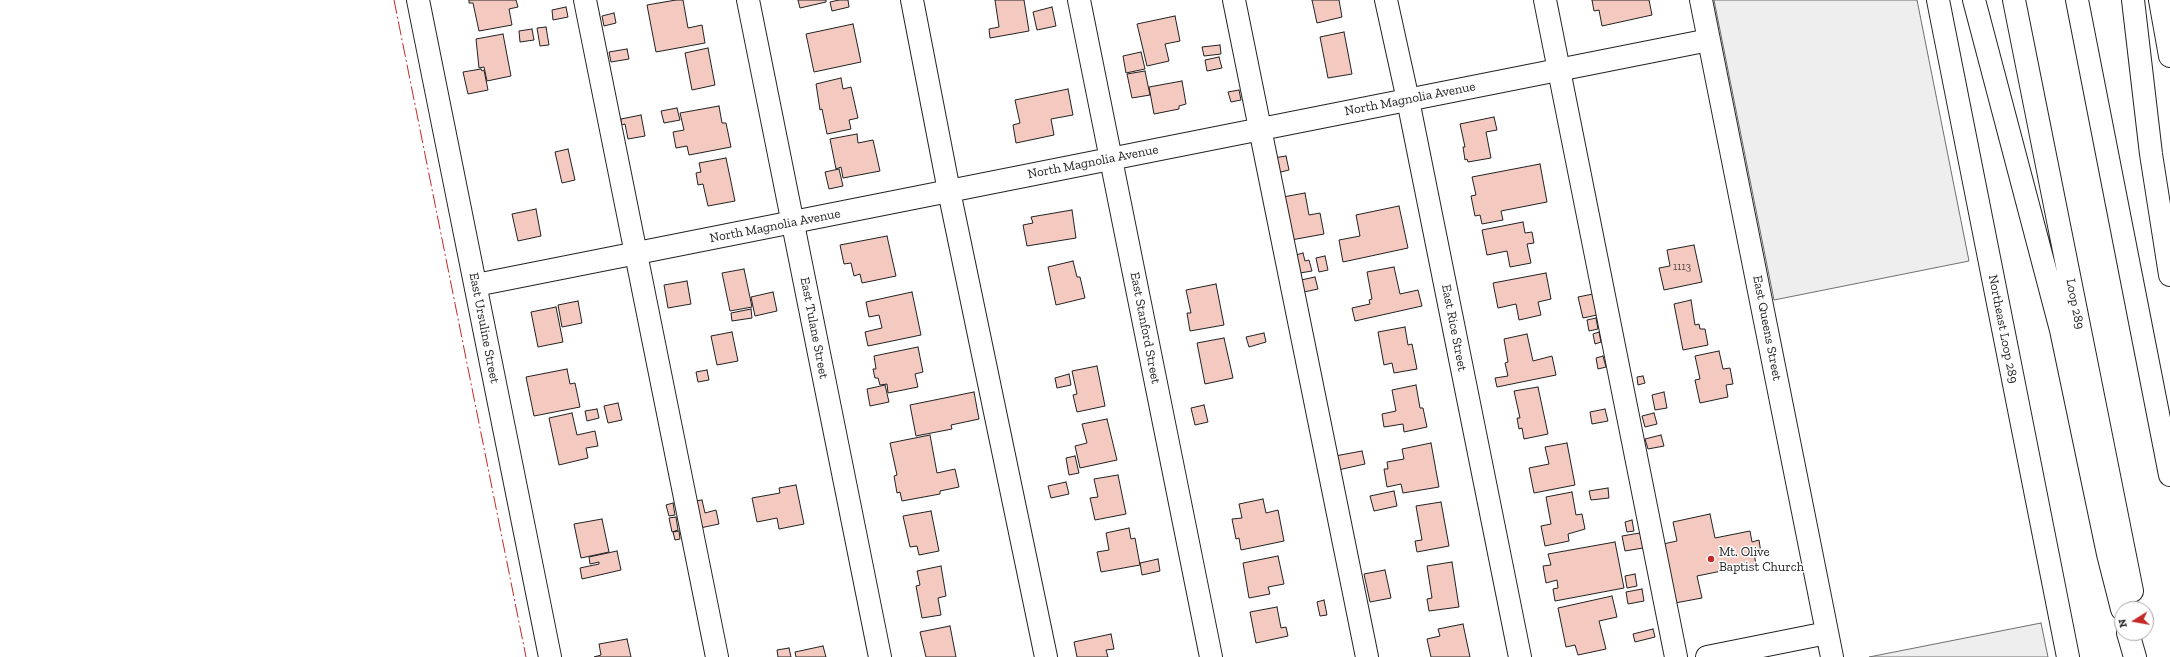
<!DOCTYPE html>
<html>
<head>
<meta charset="utf-8">
<style>
	body { margin:0 }
	#map { position:relative; width:2170px; height:657px; overflow:hidden; background:#fff; font-family:"Zilla Slab",serif }
	canvas { display:block }
	.north { position:absolute; left:2114px; top:601px; width:40px; height:40px; box-sizing:border-box; background:#fff; border:1px solid #a7a7a7; border-radius:50%; rotate:259deg; font-size:11px; font-weight:700; line-height:16px; text-align:center; color:#222 }
	.north::after { content:''; display:block; margin:auto; width:14px; height:18px; background:#c62828; clip-path:polygon(50% 0,100% 100%,50% 72%,0 100%) }
</style>
</head>
<body>
<div id="map">
<canvas width="2170" height="657"></canvas>
<div class="north">N</div>
</div>
<script>
const g = document.querySelector('canvas').getContext('2d');
g.lineJoin = 'round';
function fill(path, color) { g.fillStyle = color; g.fill(path, 'evenodd'); }
const toPath = rows => new Path2D(rows.map(r => 'M' + r).join(''));
function strokePath(path, color, width, dash) { g.strokeStyle = color; g.lineWidth = width; g.lineCap = dash ? 'butt' : 'round'; g.setLineDash(dash || []); g.stroke(path); }
function write(font, color, halo, rows, align = 'center') {
  g.font = font + ' "Zilla Slab",serif'; g.lineWidth = 3; g.setLineDash([]); g.textBaseline = 'middle'; g.strokeStyle = halo; g.fillStyle = color; for (const [text, x, y, turn = 0] of rows) {
    g.save(); g.translate(x, y); g.rotate((+turn || 0) * Math.PI / 180); g.textAlign = isNaN(turn) ? turn : align; if (halo) g.strokeText(text, 0, 0); g.fillText(text, 0, 0); g.restore();
  }
}
const green = toPath([
	[1714,0,1917,0,1969,261,1774,300,1714,0],
	[2041,623,2048,657,1869,657,2041,623]
]);
fill(green, '#eee');
strokePath(green, '#6f6f6f', 1);
const building = toPath([
	[469,0,516,0,518,7,509,9,512,25,479,31,473,3,469,3,469,0],
	[676,0,683,0,688,28,702,25,705,43,656,52,647,5,676,0],
	[798,0,826,0,826,2,800,8,798,0],
	[839,0,848,0,849,7,832,11,830,2,839,0],
	[995,0,1024,0,1029,31,990,38,989,29,999,27,995,0],
	[1312,0,1339,0,1342,17,1317,23,1312,0],
	[1592,0,1649,0,1652,15,1602,26,1599,10,1594,11,1592,0],
	[566,7,568,17,553,20,552,10,566,7],
	[1052,7,1056,26,1037,30,1033,12,1052,7],
	[614,13,616,23,604,26,602,16,614,13],
	[1175,16,1180,41,1165,44,1169,61,1147,66,1137,24,1175,16],
	[853,24,861,62,814,72,806,34,853,24],
	[546,27,549,45,540,46,537,28,546,27],
	[532,29,534,40,520,42,519,31,532,29],
	[1344,32,1352,74,1328,78,1320,37,1344,32],
	[503,34,511,76,487,81,484,67,479,68,476,39,503,34],
	[1220,45,1221,54,1204,56,1202,47,1220,45],
	[708,48,715,85,692,90,685,53,708,48],
	[627,49,629,59,611,62,609,52,627,49],
	[1141,52,1145,69,1126,73,1123,56,1141,52],
	[1219,57,1222,68,1207,71,1205,60,1219,57],
	[481,69,482,71,484,70,488,90,468,94,463,72,481,69],
	[1145,71,1150,95,1132,98,1127,74,1145,71],
	[841,78,843,89,851,87,858,118,849,120,851,129,827,134,822,109,820,110,816,84,841,78],
	[1182,81,1186,104,1179,106,1179,109,1154,114,1149,87,1182,81],
	[1068,89,1073,115,1051,119,1054,135,1016,143,1013,125,1020,123,1015,100,1068,89],
	[1239,90,1241,100,1231,102,1228,92,1239,90],
	[719,106,722,123,726,123,731,147,689,155,687,146,676,148,673,132,684,130,680,113,719,106],
	[677,108,680,120,664,123,661,111,677,108],
	[641,115,645,136,628,139,625,124,621,125,621,119,641,115],
	[1494,117,1497,130,1486,132,1491,158,1468,162,1467,159,1465,160,1463,147,1465,147,1460,124,1494,117],
	[857,134,858,143,873,140,880,171,843,178,841,167,836,169,830,139,857,134],
	[568,149,575,180,562,183,555,152,568,149],
	[1286,156,1289,170,1277,173,1274,158,1286,156],
	[726,158,735,201,708,206,703,184,698,185,696,173,701,172,699,163,726,158],
	[1540,164,1547,202,1501,211,1503,220,1482,224,1480,215,1475,216,1471,196,1476,195,1472,177,1540,164],
	[839,169,843,186,829,189,825,172,839,169],
	[1305,193,1309,215,1320,213,1324,234,1291,240,1283,197,1305,193],
	[1399,206,1408,248,1343,262,1339,240,1360,236,1356,215,1399,206],
	[536,209,541,236,518,241,512,214,536,209],
	[1072,210,1076,238,1027,246,1023,225,1033,223,1031,217,1072,210],
	[1523,222,1525,233,1532,232,1534,243,1527,244,1531,263,1510,267,1507,251,1487,255,1482,230,1523,222],
	[887,236,896,276,862,283,860,274,854,276,851,263,844,264,840,245,887,236],
	[1694,245,1702,282,1664,290,1659,268,1670,266,1667,250,1694,245],
	[1303,253,1305,261,1309,260,1312,271,1300,273,1296,255,1303,253],
	[1325,256,1328,270,1319,272,1316,258,1325,256],
	[1073,261,1077,277,1080,277,1085,298,1056,305,1048,267,1073,261],
	[1394,267,1400,294,1418,290,1422,306,1355,321,1352,308,1370,304,1369,300,1372,299,1367,272,1394,267],
	[744,269,752,307,730,311,722,273,744,269],
	[1546,273,1551,299,1538,302,1541,315,1519,320,1516,304,1498,308,1493,283,1546,273],
	[1315,277,1318,289,1304,292,1301,280,1315,277],
	[687,281,691,304,668,308,664,285,687,281],
	[1216,284,1224,325,1190,331,1187,313,1191,313,1186,290,1216,284],
	[773,292,777,311,755,316,751,297,773,292],
	[912,292,921,335,868,346,865,332,882,328,879,315,869,317,866,302,912,292],
	[1593,294,1597,315,1583,318,1578,297,1593,294],
	[1691,300,1695,325,1699,324,1700,329,1705,329,1708,345,1683,350,1674,304,1691,300],
	[578,301,582,323,562,327,558,305,578,301],
	[556,307,563,342,538,347,531,312,556,307],
	[751,309,752,318,732,321,731,313,751,309],
	[1596,318,1598,329,1589,331,1587,320,1596,318],
	[1405,327,1408,345,1412,344,1417,369,1394,373,1392,363,1384,365,1378,332,1405,327],
	[732,332,738,361,717,365,711,336,732,332],
	[1599,332,1601,342,1595,344,1593,334,1599,332],
	[1264,333,1266,342,1249,347,1246,337,1264,333],
	[1527,334,1533,361,1552,356,1556,375,1497,387,1495,378,1508,376,1505,363,1508,362,1504,339,1527,334],
	[1224,338,1233,378,1205,384,1197,343,1224,338],
	[918,347,923,372,915,374,918,387,888,393,887,384,880,385,878,378,875,378,873,369,876,369,874,356,918,347],
	[1719,351,1723,369,1730,368,1733,384,1726,385,1728,397,1700,403,1695,380,1700,379,1695,356,1719,351],
	[1603,356,1606,367,1598,369,1596,358,1603,356],
	[1097,366,1105,406,1077,412,1073,395,1077,394,1072,371,1097,366],
	[567,369,570,384,575,383,580,407,534,416,526,377,567,369],
	[707,370,709,380,698,382,696,372,707,370],
	[1069,374,1071,385,1057,388,1055,378,1069,374],
	[1643,376,1645,383,1638,385,1637,377,1643,376],
	[885,385,889,402,870,406,867,389,885,385],
	[1416,385,1420,408,1423,408,1427,427,1404,432,1403,424,1384,427,1382,414,1396,411,1392,390,1416,385],
	[1538,387,1548,434,1524,439,1522,428,1519,429,1517,418,1520,418,1514,391,1538,387],
	[974,392,979,419,951,425,952,429,916,436,910,405,974,392],
	[1664,392,1667,408,1655,410,1652,395,1664,392],
	[618,403,622,420,608,423,604,406,618,403],
	[1204,405,1208,422,1195,425,1191,408,1204,405],
	[597,409,599,418,587,421,585,411,597,409],
	[1605,409,1608,421,1592,424,1590,412,1605,409],
	[572,413,577,435,595,431,598,446,586,448,588,458,559,465,549,418,572,413],
	[1654,413,1657,424,1645,427,1642,416,1654,413],
	[1107,419,1117,460,1080,468,1075,446,1087,443,1082,424,1107,419],
	[930,435,937,473,955,469,959,487,940,491,940,494,902,501,900,492,897,493,894,476,897,475,890,443,930,435],
	[1661,435,1664,446,1648,449,1645,439,1661,435],
	[1431,443,1439,487,1403,493,1401,484,1387,487,1384,469,1388,469,1387,462,1404,459,1402,449,1431,443],
	[1567,443,1575,485,1534,493,1529,468,1549,464,1545,447,1567,443],
	[1362,451,1365,464,1338,470,1335,456,1362,451],
	[1075,456,1079,473,1069,475,1066,458,1075,456],
	[1118,475,1126,514,1095,520,1090,498,1098,497,1094,479,1118,475],
	[1066,482,1069,494,1051,498,1048,486,1066,482],
	[796,485,804,524,779,529,777,518,757,522,752,498,780,493,779,488,796,485],
	[1608,488,1609,498,1591,500,1589,491,1608,488],
	[1394,491,1397,506,1374,511,1370,496,1394,491],
	[1572,492,1576,515,1582,514,1585,529,1568,534,1569,541,1545,546,1541,526,1551,524,1546,497,1572,492],
	[1263,499,1266,513,1278,510,1284,541,1241,550,1239,538,1236,539,1232,519,1242,518,1239,504,1263,499],
	[702,500,705,513,716,510,719,524,700,528,695,501,702,500],
	[1441,502,1449,546,1417,552,1415,541,1422,540,1416,506,1441,502],
	[673,503,675,515,669,516,666,505,673,503],
	[931,511,939,551,919,555,917,546,910,547,903,516,931,511],
	[1710,514,1715,538,1750,531,1752,542,1759,540,1761,553,1754,554,1756,564,1697,576,1702,598,1675,603,1663,544,1677,541,1673,522,1710,514],
	[676,517,678,530,672,532,669,518,676,517],
	[602,519,609,552,581,558,574,524,602,519],
	[1632,520,1634,531,1627,532,1625,522,1632,520],
	[1129,528,1131,539,1135,538,1140,565,1101,572,1097,552,1109,550,1106,533,1129,528],
	[679,531,680,539,675,540,673,532,679,531],
	[1640,533,1643,548,1625,551,1622,536,1640,533],
	[1615,542,1624,588,1555,601,1553,589,1558,588,1557,580,1546,583,1543,566,1551,565,1548,554,1615,542],
	[617,551,621,570,582,579,580,568,599,564,599,562,590,564,589,557,617,551],
	[1278,556,1284,584,1268,587,1270,594,1249,598,1243,563,1278,556],
	[1158,559,1160,571,1142,575,1140,563,1158,559],
	[1452,562,1459,607,1429,611,1427,599,1432,598,1427,566,1452,562],
	[941,566,946,596,938,598,941,615,922,618,916,586,920,585,917,571,941,566],
	[1385,570,1391,598,1370,602,1364,574,1385,570],
	[1635,574,1637,586,1627,588,1625,576,1635,574],
	[1642,589,1644,601,1628,604,1626,592,1642,589],
	[1612,596,1617,617,1599,621,1606,649,1578,655,1575,645,1566,647,1558,608,1612,596],
	[1324,600,1327,615,1320,616,1317,602,1324,600],
	[1277,607,1281,628,1286,627,1288,636,1256,643,1250,612,1277,607],
	[1463,624,1470,657,1431,657,1427,639,1440,636,1438,629,1463,624],
	[950,626,956,657,926,657,920,632,950,626],
	[1653,629,1655,637,1635,642,1633,634,1653,629],
	[1111,634,1114,649,1106,650,1108,657,1077,657,1074,642,1111,634],
	[627,639,631,657,594,657,601,655,599,644,627,639],
	[823,646,826,657,796,657,795,652,823,646],
	[789,648,791,657,778,657,777,650,789,648]
]);
fill(building, '#f3c9c0');
strokePath(building, '#222', 1);
const minor = toPath([
	[418,0,550,657],
	[585,0,717,657],
	[748,0,880,657],
	[912,0,949,191,1046,657],
	[1079,0,1211,657],
	[1234,0,1367,657],
	[1386,0,1408,100,1520,657],
	[1545,0,1676,657],
	[1701,0,1832,657],
	[476,285,1709,40],
	[1707,657,1827,633]
]);
const major = toPath([
	[1938,0,2068,657],
	[2160,0,2170,56]
]);
const highway = toPath([
	[1974,0,2061,330,2108,554,2122,609],
	[2014,0,2132,591],
	[2077,0,2170,475],
	[2133,0,2151,154,2170,275],
	[2128,633,2135,657]
]);
strokePath(minor, '#222', 24);
strokePath(major, '#222', 24);
strokePath(highway, '#222', 24);
strokePath(minor, '#fff', 22);
strokePath(major, '#fff', 22);
strokePath(highway, '#fff', 22);
strokePath(toPath([
	[394,0,526,657]
]), '#c62828', 1, [14, 3, 2, 3]);
for (const [x, y, r, color] of [
	[1711,559,4,"#c62828"]
]) { const dot = new Path2D(); dot.arc(x, y, r, 0, 2 * Math.PI); g.fillStyle = color; g.fill(dot); strokePath(dot, '#fff', 1.5); }
write('11px', '#564c4a', null, [
	["1113",1682,267]
]);
write('13px', '#222', '#fff', [
	["North Magnolia Avenue",1410,99,-11],
	["North Magnolia Avenue",1093,162,-11],
	["North Magnolia Avenue",775,226,-11],
	["Loop 289",2075,304,79],
	["East Ursuline Street",484,328,79],
	["East Tulane Street",814,328,79],
	["East Stanford Street",1145,328,79],
	["East Rice Street",1454,328,79],
	["East Queens Street",1767,328,79],
	["Northeast Loop 289",2003,329,79]
]);
write('13px', '#222', '#fff', [
	["Mt. Olive",1719,552],
	["Baptist Church",1719,567]
], 'left');
</script>
</body>
</html>
